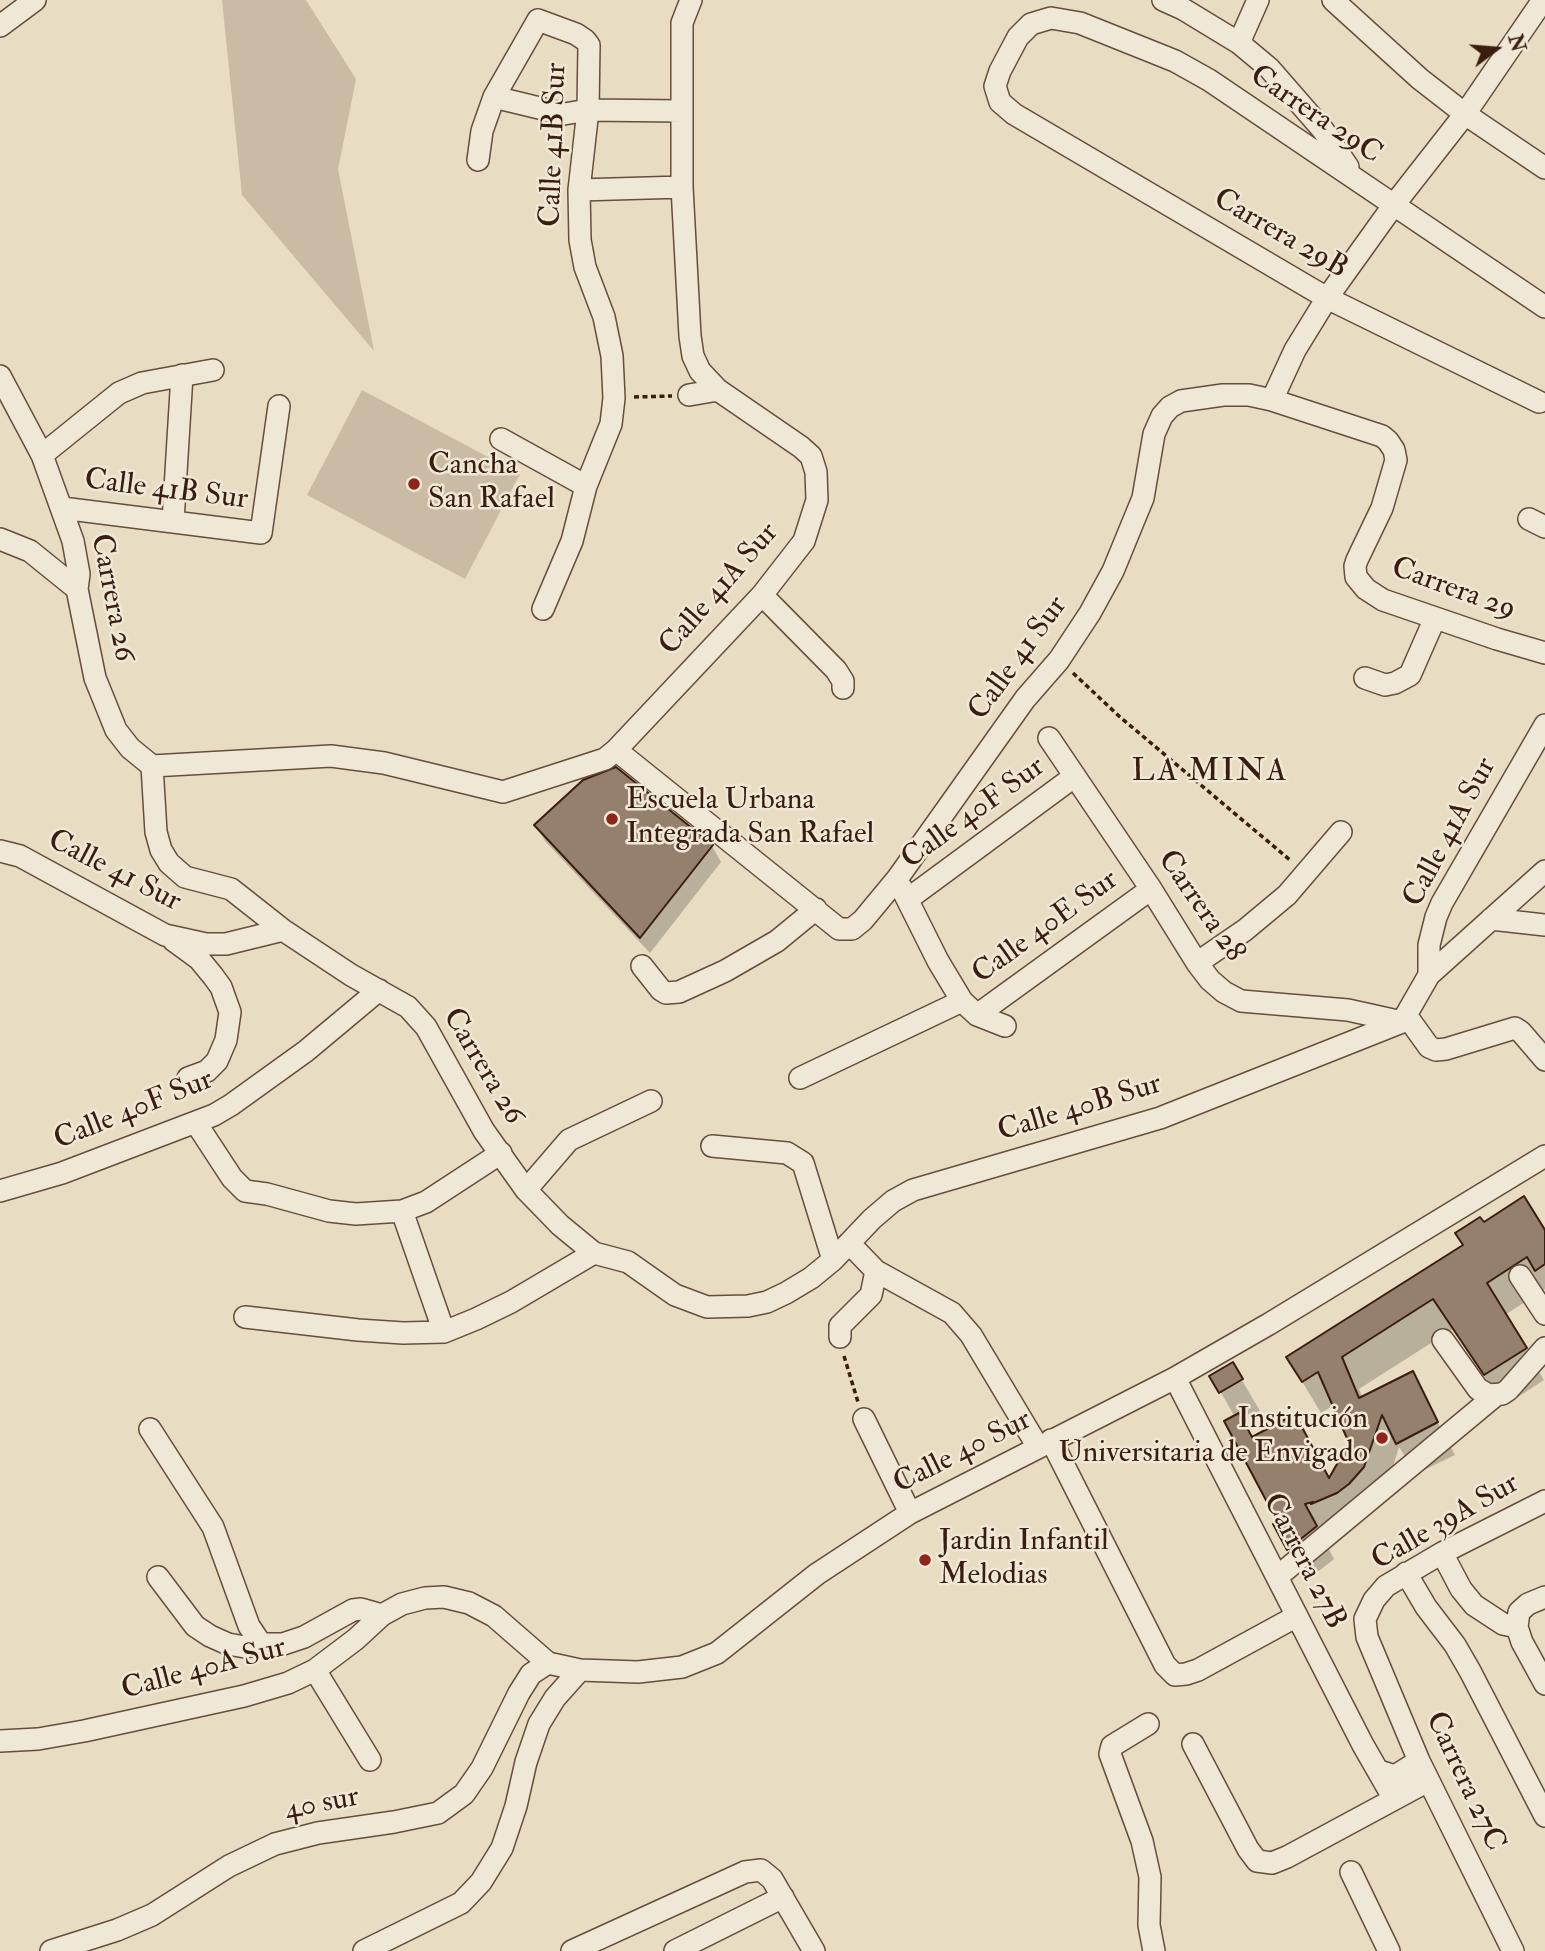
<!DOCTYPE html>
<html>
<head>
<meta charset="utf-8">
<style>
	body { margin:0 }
	#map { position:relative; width:1545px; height:1951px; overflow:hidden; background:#e8dcc2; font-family:"IM FELL Double Pica",serif }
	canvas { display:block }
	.north { position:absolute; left:1461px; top:14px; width:70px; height:70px; -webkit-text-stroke:5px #f0e8d7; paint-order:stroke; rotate:74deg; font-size:19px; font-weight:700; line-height:28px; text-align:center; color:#3a1d0f }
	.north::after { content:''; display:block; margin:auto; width:24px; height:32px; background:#3a1d0f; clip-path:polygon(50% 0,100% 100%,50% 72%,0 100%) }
</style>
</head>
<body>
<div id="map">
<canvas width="1545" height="1951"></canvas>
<div class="north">N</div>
</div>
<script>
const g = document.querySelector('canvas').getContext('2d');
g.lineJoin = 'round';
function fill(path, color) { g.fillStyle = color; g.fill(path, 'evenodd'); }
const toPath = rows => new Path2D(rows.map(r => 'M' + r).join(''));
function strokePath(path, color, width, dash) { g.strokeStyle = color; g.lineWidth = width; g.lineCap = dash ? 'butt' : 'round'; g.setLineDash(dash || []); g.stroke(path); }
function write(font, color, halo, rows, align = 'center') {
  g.font = font + ' "IM FELL Double Pica",serif'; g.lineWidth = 5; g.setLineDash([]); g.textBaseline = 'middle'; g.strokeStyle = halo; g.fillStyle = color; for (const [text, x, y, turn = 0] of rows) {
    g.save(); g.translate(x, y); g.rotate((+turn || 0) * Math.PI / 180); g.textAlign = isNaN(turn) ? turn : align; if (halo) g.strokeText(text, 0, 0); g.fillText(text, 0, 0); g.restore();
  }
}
fill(toPath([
	[222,0,306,0,356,79,338,169,374,351,242,195],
	[362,390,520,474,465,579,307,495]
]), '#cabca4');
fill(toPath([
	[536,825,712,846,721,862,650,953,545,841],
	[1483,1225,1545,1233,1545,1289,1505,1315,1544,1380,1504,1406,1453,1329,1359,1389,1363,1398,1412,1374,1455,1455,1416,1474,1399,1447,1385,1492,1322,1536,1334,1559,1306,1581,1275,1524,1280,1522,1235,1417,1212,1377,1233,1365,1260,1411,1242,1422,1252,1439,1329,1480,1351,1444,1334,1405,1321,1413,1288,1358,1464,1246]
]), '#0003');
const building = toPath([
	[616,767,713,845,640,938,534,825,583,780,616,767],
	[1524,1196,1545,1230,1545,1264,1535,1271,1527,1257,1487,1283,1527,1348,1484,1375,1433,1299,1342,1357,1359,1398,1413,1371,1438,1422,1396,1444,1382,1415,1364,1467,1349,1484,1337,1493,1311,1504,1313,1502,1305,1504,1317,1526,1287,1550,1273,1524,1277,1521,1224,1421,1239,1413,1252,1437,1295,1414,1329,1478,1349,1443,1318,1372,1302,1382,1286,1357,1463,1245,1455,1233,1480,1217,1484,1222,1524,1196],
	[1233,1362,1243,1379,1219,1393,1209,1376,1233,1362]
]);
fill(building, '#94806c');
strokePath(building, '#3a1d0f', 2);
const minor = toPath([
	[1163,0,1183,9,1239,43,1269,68,1323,130,1348,167],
	[1333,0,1420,79,1465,114,1545,168],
	[538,20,576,34,585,40,589,45,588,110,579,190,580,240,585,267,604,317,612,356,614,398,611,424,586,486,572,541,543,609],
	[0,26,35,0],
	[1239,43,1258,0],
	[494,97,564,114,588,110,682,111],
	[478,160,482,131,494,97,538,20],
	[579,190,682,187],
	[0,376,42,455,73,541,79,574,77,589,95,678,116,730,130,748,152,766,331,756,384,763,503,792,605,759,616,750,762,595,804,541,817,500,816,472,811,456,801,447,718,390,700,371,693,356,690,336,682,187,682,23,691,0],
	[689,395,718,390],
	[1272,400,1295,350,1327,298,1393,206,1465,114,1543,0],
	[1539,402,1327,298,1014,114,1000,102,995,86,1000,71,1018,37,1031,24,1051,18,1080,23,1175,61,1209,80,1545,307],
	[501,439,586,486],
	[42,455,119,393,142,383,213,370],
	[62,508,261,533,279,406],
	[1529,519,1545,527],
	[173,521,182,375],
	[0,539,30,551,77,589],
	[762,595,836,670,843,681,843,688],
	[1365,678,1385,685,1395,683,1410,675,1435,618],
	[1049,738,1151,889,1197,963,1210,980,1224,992,1241,1001,1348,1010,1402,1022],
	[616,750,839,929,852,929,863,920,897,879,1025,699,1059,660,1090,613,1113,571,1143,498,1154,434,1162,416,1170,407,1181,401,1223,395,1249,395,1272,400,1382,436,1388,441,1394,450,1396,460,1382,508,1357,560,1355,566,1356,577,1366,589,1383,600,1497,639,1545,653],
	[152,766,156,832,161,850,169,863,185,877,231,889,283,930,351,975,408,1007,426,1027,484,1131,526,1190,560,1225,594,1253,628,1262,675,1295,707,1307,748,1306,767,1302,786,1293,811,1278,833,1260,872,1219,893,1201,913,1190,1160,1118,1402,1022,1429,975,1545,871],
	[0,851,20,856,165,935,206,944,226,944,283,930],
	[901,887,938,961,962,1001,977,1015,1005,1026],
	[908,899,1075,776],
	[1491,919,1545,925],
	[173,940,199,959,213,976,221,987,230,1012,226,1040,217,1061,207,1071,188,1078],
	[1197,963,1245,930,1287,895,1341,832],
	[642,966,661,990,666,993,679,992,725,971,777,941,816,909],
	[1429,975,1429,945,1436,917,1442,903,1545,725],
	[977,1015,1151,889],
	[1406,1015,1429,1047,1436,1050,1446,1049,1515,1028,1521,1032,1545,1060],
	[800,1078,962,1001],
	[196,1123,232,1178,245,1191,267,1194,329,1211,356,1214,402,1211,426,1202,501,1153],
	[712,1146,787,1153,803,1163,833,1260],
	[526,1190,569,1140,651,1101],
	[0,1191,62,1173,214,1115,231,1105,306,1051,379,990],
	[402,1211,444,1332],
	[849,1243,876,1271,952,1313,971,1335,1038,1447],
	[1520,1276,1545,1314],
	[245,1317,358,1330,403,1333,444,1332,476,1319,511,1302,594,1253],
	[840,1337,840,1326,871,1295,876,1271],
	[1443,1340,1478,1389,1489,1395,1502,1394,1508,1390,1545,1348],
	[1175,1378,1363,1745,1394,1799],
	[864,1419,910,1513],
	[150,1429,213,1527,249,1626,261,1644,283,1644,304,1637,353,1610,361,1609,382,1615],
	[1051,1440,1165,1665,1175,1675,1186,1674,1198,1670,1297,1616],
	[1442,1553,1461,1589,1474,1605,1503,1624,1517,1627],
	[1406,1573,1426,1607,1455,1645,1470,1671,1545,1816],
	[158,1577,195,1626,210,1636,228,1644,245,1647,261,1644],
	[1277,1577,1496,1395],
	[1545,1597,1528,1604,1519,1612,1517,1627,1522,1642,1545,1684],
	[315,1670,370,1760],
	[1148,1724,1112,1746,1110,1754,1142,1841,1150,1877,1149,1925,1154,1951],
	[0,1741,38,1739,84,1731,244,1696,288,1683,315,1670,356,1639,382,1615,402,1604,425,1598,444,1597,469,1603,494,1616,548,1663,580,1670,638,1672,682,1667,717,1653,817,1574,910,1513,1175,1378,1269,1324,1545,1156],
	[1193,1744,1248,1849,1257,1861,1272,1863,1287,1857,1428,1781],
	[1379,1771,1395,1776,1419,1761],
	[1351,1872,1389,1951],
	[51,1951,117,1930,152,1915,229,1866,275,1844,318,1833,394,1822,438,1813,464,1794,482,1768,519,1693,531,1674,548,1663],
	[364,1951,461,1903,481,1882,502,1848,516,1806,526,1762,539,1724,555,1698,580,1670],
	[572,1951,745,1872,761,1870,772,1879,814,1951],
	[675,1951,783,1897],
	[1513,1951,1419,1761,1367,1637,1365,1619,1374,1600,1386,1586,1442,1553,1545,1501]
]);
strokePath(minor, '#664d3c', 24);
strokePath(toPath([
	[634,397,672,396],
	[1073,673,1120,717,1290,860],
	[844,1356,858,1402]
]), '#3a1d0f', 3.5, [5, 3.5]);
strokePath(minor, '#f0e8d7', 21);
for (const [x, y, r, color] of [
	[414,484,7,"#8f2418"],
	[612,819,7,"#8f2418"],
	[1382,1438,7,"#8f2418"],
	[925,1560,7,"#8f2418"]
]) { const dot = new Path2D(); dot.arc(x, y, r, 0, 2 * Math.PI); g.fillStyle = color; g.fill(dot); strokePath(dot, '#f0e8d7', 2.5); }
write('30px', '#3a1d0f', '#f0e8d7', [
	["Carrera 29C",1315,116,34],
	["Calle 41B Sur",555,145,-88],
	["Carrera 29B",1280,235,30],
	["Calle 41B Sur",166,491,7],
	["Calle 41A Sur",720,590,-49],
	["Carrera 29",1453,590,20],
	["Carrera 26",111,598,79],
	["Calle 41 Sur",1019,659,-54],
	["Calle 40F Sur",974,814,-36],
	["Calle 41A Sur",1451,833,-62],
	["Calle 41 Sur",114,872,27],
	["Carrera 28",1200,907,55],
	["Calle 40E Sur",1046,928,-36],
	["Carrera 26",482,1067,59],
	["Calle 40B Sur",1080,1109,-17],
	["Calle 40F Sur",134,1111,-22],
	["Calle 40 Sur",963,1453,-27],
	["Calle 39A Sur",1446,1523,-30],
	["Carrera 27B",1303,1562,63],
	["Calle 40A Sur",204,1670,-15],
	["Carrera 27C",1464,1782,65],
	["40 sur",322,1805,-11]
]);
write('30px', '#3a1d0f', '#f0e8d7', [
	["Cancha",428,467],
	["San Rafael",428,501],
	["Escuela Urbana",626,802],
	["Integrada San Rafael",626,836],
	["Institución",1368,1421,"right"],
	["Universitaria de Envigado",1368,1455,"right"],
	["Jardin Infantil",939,1543],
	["Melodias",939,1577]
], 'left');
g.letterSpacing = '2px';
write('32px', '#3a1d0f', '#f0e8d7', [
	["LA MINA",1210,773]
]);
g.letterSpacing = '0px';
</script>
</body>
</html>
